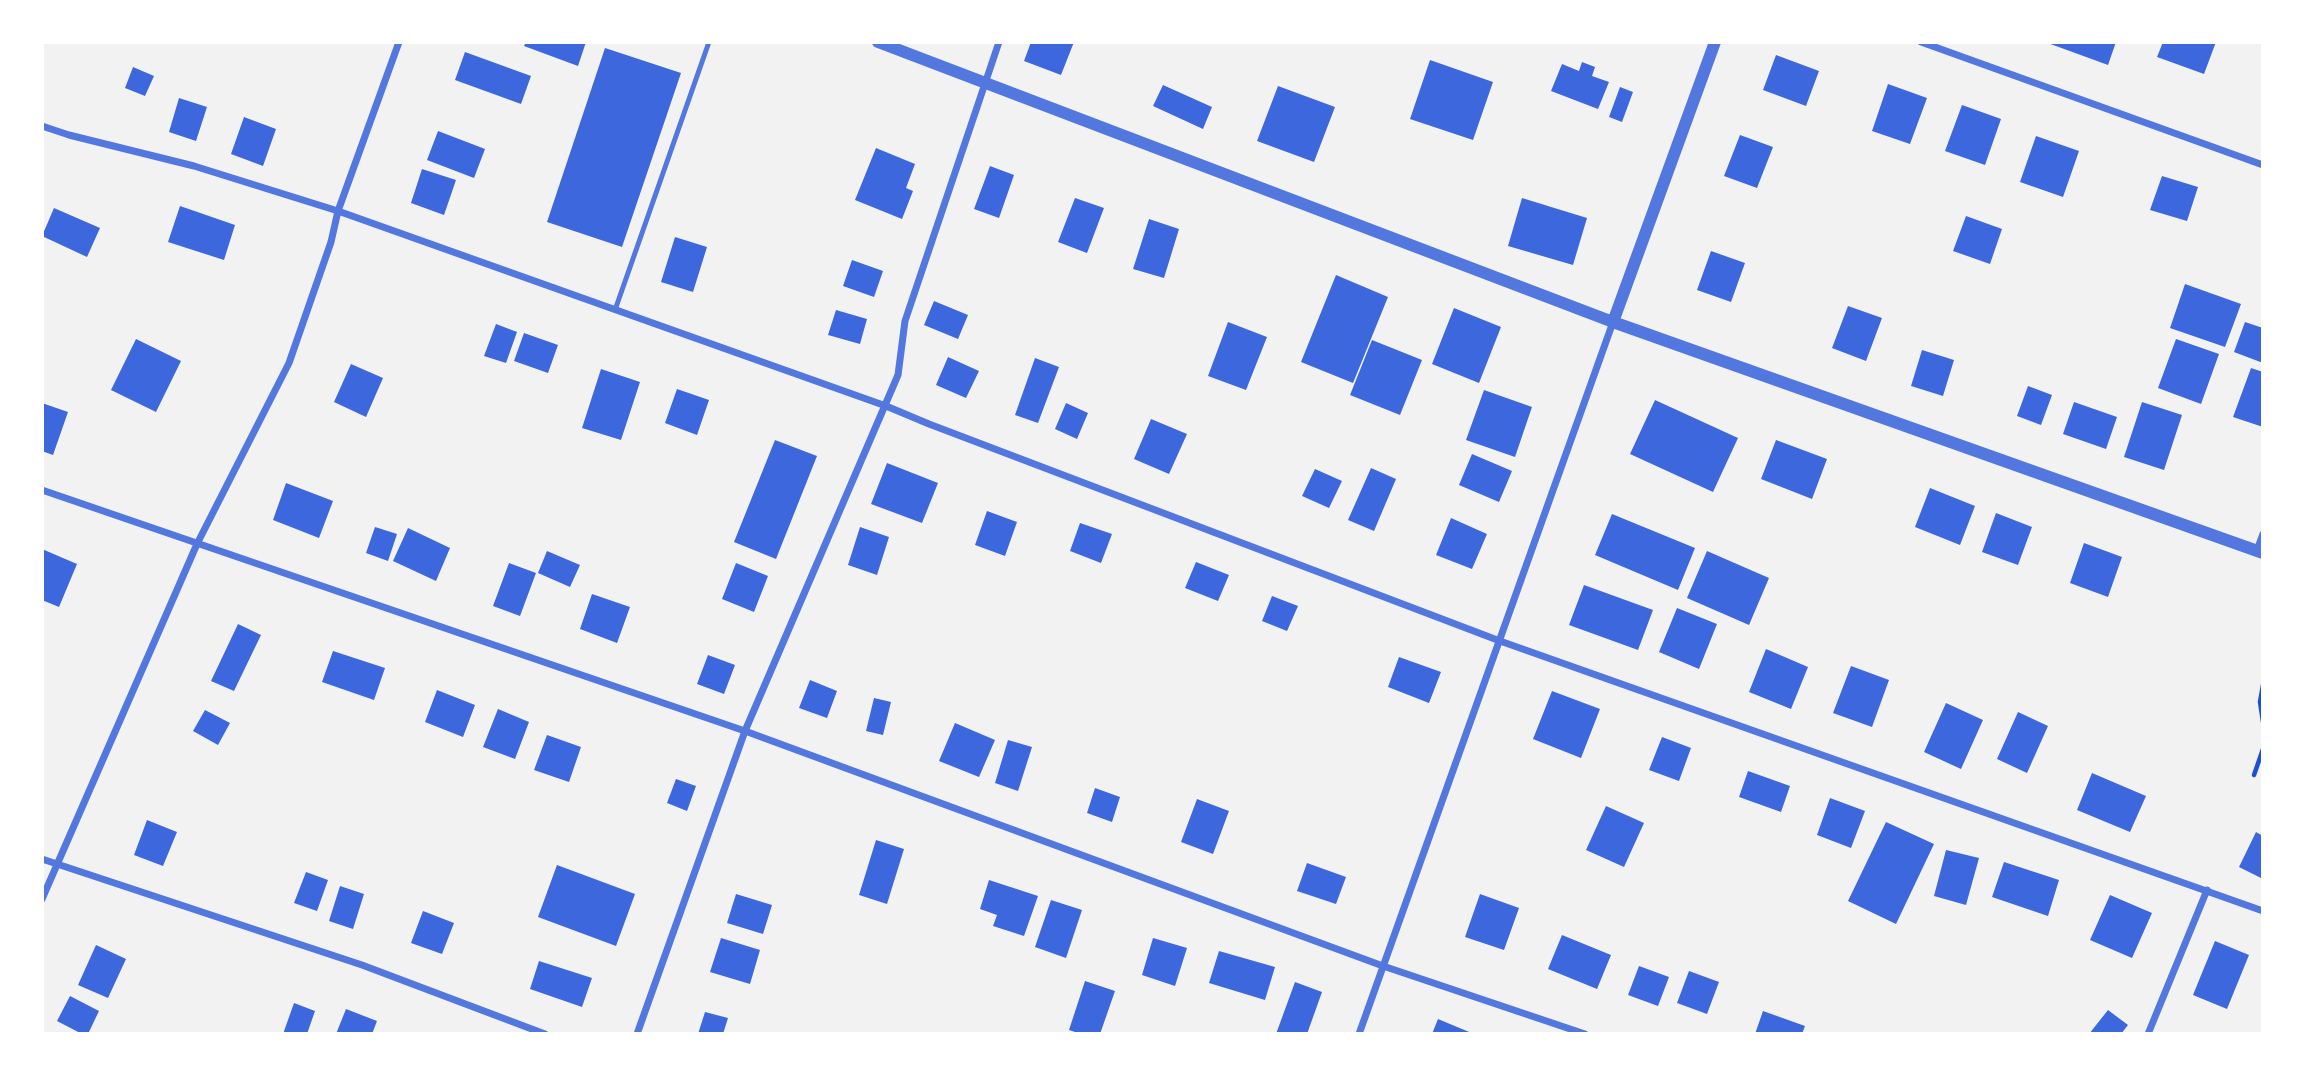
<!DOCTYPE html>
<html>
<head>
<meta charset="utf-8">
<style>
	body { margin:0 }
	#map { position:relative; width:2305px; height:1076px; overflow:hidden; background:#f2f2f2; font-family:"Nunito Sans",sans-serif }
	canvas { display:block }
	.frame { position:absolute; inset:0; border:44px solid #fff; pointer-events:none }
</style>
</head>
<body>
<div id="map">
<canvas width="2305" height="1076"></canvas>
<div class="frame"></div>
</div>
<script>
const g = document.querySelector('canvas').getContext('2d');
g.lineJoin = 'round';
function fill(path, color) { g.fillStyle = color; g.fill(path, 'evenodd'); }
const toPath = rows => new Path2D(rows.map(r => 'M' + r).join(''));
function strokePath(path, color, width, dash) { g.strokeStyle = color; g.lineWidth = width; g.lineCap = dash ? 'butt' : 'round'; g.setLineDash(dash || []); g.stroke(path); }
fill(toPath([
	[526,42,586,42,578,66,524,46],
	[1031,42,1074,42,1061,75,1024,61],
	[2045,42,2116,42,2108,65],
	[2163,42,2216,42,2204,74,2157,57],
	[605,48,681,73,622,247,547,222],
	[465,52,531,76,521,104,455,80],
	[1776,55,1819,71,1806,106,1763,90],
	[1430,60,1493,82,1473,140,1410,119],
	[1582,62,1595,67,1592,76,1609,82,1598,109,1551,91,1562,64,1579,71],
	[133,67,154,76,145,96,125,88],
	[1888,84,1927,98,1910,144,1872,131],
	[1163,85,1212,107,1203,129,1153,106],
	[1278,86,1335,107,1314,162,1257,141],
	[1620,87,1633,92,1622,122,1609,117],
	[179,98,207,107,196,141,169,132],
	[1962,105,2001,119,1985,165,1945,151],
	[244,117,276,129,263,166,231,154],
	[438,131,485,149,474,178,427,160],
	[1740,135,1773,147,1757,188,1724,176],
	[2036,136,2079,151,2063,197,2020,182],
	[876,148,915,164,906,188,913,191,902,219,855,200],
	[990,166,1014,175,999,218,974,209],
	[422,169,456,180,444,215,411,203],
	[2162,176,2198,187,2187,221,2150,210],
	[1075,198,1104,208,1087,253,1058,242],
	[1522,198,1587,218,1573,265,1508,246],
	[180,206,235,225,224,260,168,242],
	[54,208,100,228,87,257,42,236],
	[1966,216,2002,229,1990,264,1953,251],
	[1149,219,1179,229,1164,278,1133,269],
	[675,237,707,247,693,292,661,282],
	[1711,251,1745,263,1731,302,1697,290],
	[852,260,883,271,874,297,843,286],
	[1336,275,1388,297,1353,383,1301,362],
	[2185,284,2241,304,2225,347,2170,328],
	[934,301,968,315,958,339,924,325],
	[1848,306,1882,318,1866,361,1832,348],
	[1454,308,1501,327,1479,383,1432,364],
	[836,310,867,319,860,344,828,335],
	[1228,322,1267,337,1246,390,1208,376],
	[2245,322,2263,328,2263,363,2234,352],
	[496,324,517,332,506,363,484,356],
	[524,333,558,345,548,373,514,361],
	[136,339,181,361,156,412,111,390],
	[2176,339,2219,354,2201,404,2158,388],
	[1372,340,1422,360,1400,415,1350,395],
	[1922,350,1954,360,1943,396,1911,386],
	[948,357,979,371,966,398,936,385],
	[1035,358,1059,367,1038,423,1015,415],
	[351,364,383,378,366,417,334,402],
	[2251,368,2263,372,2263,427,2233,417],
	[601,369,640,382,621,440,582,428],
	[2028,386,2052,395,2041,425,2017,416],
	[677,389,709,400,697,435,665,423],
	[1484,390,1532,407,1515,457,1466,440],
	[1655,400,1738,438,1713,492,1630,454],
	[2074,402,2117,417,2106,449,2063,434],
	[2142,402,2182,415,2164,470,2124,457],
	[42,403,68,412,53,455,42,451],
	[1066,403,1088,413,1077,439,1055,429],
	[1151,419,1187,434,1169,474,1134,459],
	[775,440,817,456,776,559,734,542],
	[1776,440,1827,459,1812,499,1761,479],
	[1472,454,1512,471,1499,502,1459,485],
	[887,463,938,483,922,523,871,504],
	[1371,468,1396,479,1374,531,1348,520],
	[1315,469,1342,481,1329,508,1302,496],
	[286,483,333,501,319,538,273,520],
	[1930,488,1975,506,1960,545,1915,527],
	[987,511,1017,522,1005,556,975,545],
	[1996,513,2032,527,2018,565,1982,552],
	[1612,514,1695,548,1678,590,1595,555],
	[1451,518,1487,534,1472,569,1436,555],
	[1080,523,1112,534,1101,563,1070,551],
	[375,527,397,534,388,561,366,553],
	[860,527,889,537,877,575,848,565],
	[408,528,450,548,436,581,393,561],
	[2084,543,2122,557,2108,597,2070,583],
	[42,549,77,564,59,607,42,600],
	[547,551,580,565,570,587,538,573],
	[1707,551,1769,578,1749,625,1687,598],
	[1196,562,1229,575,1218,601,1185,588],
	[509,563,536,573,520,616,493,606],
	[736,563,768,576,754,612,722,599],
	[1584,585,1653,610,1638,650,1569,625],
	[592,594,630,607,617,643,580,629],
	[1272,596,1298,606,1287,631,1262,621],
	[1677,608,1717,624,1699,669,1659,652],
	[238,624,261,635,234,691,211,681],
	[1766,649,1808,667,1791,709,1749,692],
	[333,651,385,668,374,700,322,682],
	[708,655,735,665,724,694,697,684],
	[1399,657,1441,672,1429,703,1388,687],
	[1851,666,1889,680,1872,727,1833,713],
	[810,680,837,691,827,718,799,708],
	[437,690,475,705,463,737,425,722],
	[1552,691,1600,709,1581,758,1533,739],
	[874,698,891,702,883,735,866,731],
	[1946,703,1983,720,1961,769,1924,752],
	[498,709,529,722,515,759,483,747],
	[205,710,230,723,218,745,193,731],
	[2018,712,2048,726,2027,773,1997,759],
	[955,723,995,740,979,777,939,761],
	[547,735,581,747,569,782,534,770],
	[1662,737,1691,748,1679,781,1649,770],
	[1008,740,1032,747,1018,791,995,783],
	[1748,771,1790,786,1781,812,1739,797],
	[2092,773,2146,796,2130,832,2077,810],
	[676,779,696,786,687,811,667,803],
	[1095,788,1120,797,1112,822,1087,813],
	[1830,798,1865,811,1851,848,1817,835],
	[1197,799,1229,811,1213,854,1181,842],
	[1606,806,1644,823,1624,867,1586,850],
	[147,820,177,832,163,866,134,855],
	[1886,822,1934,844,1896,924,1848,901],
	[2256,832,2263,836,2263,879,2239,867],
	[876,840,904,849,887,904,859,895],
	[1946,850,1979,858,1966,905,1934,896],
	[2004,862,2059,880,2048,916,1992,897],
	[1307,863,1346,877,1336,904,1297,891],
	[557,865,635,894,616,946,538,917],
	[306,872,328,880,317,911,294,903],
	[989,880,1038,896,1024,936,993,926,997,915,980,909],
	[340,886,364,894,353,929,329,921],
	[736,894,772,905,763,934,727,923],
	[1480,894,1519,908,1504,950,1465,937],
	[2110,895,2152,913,2132,958,2090,940],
	[1051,900,1082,910,1066,958,1035,947],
	[423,911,454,923,442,954,411,943],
	[1562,935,1611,955,1597,989,1548,969],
	[721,938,760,950,750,984,710,972],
	[1153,938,1187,948,1175,986,1142,975],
	[2215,941,2249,955,2227,1009,2193,995],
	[96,945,126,959,108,998,78,985],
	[1219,951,1275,967,1265,1000,1209,983],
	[539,961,592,978,582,1007,530,989],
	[1639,966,1669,977,1658,1006,1628,995],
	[1689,971,1719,982,1707,1014,1677,1003],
	[1085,981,1115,991,1100,1034,1081,1034,1069,1030],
	[1295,982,1322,992,1307,1034,1276,1034],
	[70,996,99,1011,88,1034,82,1034,57,1021],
	[294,1003,315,1011,307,1034,283,1034],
	[346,1009,377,1021,372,1034,336,1034],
	[2108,1010,2128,1025,2121,1034,2089,1034],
	[1763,1011,1805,1026,1802,1034,1755,1034],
	[705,1012,728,1018,723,1034,698,1034],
	[1438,1019,1474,1034,1432,1034]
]), '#3d67dc');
strokePath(toPath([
	[2263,685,2260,702,2263,722],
	[2254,775,2263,749]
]), '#1d4ed8', 4.5);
strokePath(toPath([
	[615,310,709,42]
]), '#5277de', 5);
strokePath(toPath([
	[1921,42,2263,165],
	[42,126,69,135,194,166,338,211,886,406,929,424,1500,641,2263,911],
	[42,490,745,731,1383,966,1585,1034],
	[2257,550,2263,534],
	[42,859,362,965,545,1034],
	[42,899,197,544,289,363,331,242,338,211,399,42],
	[637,1034,745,731,898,375,905,321,999,42],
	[1359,1034,1613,322],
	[2148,1034,2207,890]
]), '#5277de', 7);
strokePath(toPath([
	[878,42,1613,322,2263,553],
	[1613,322,1715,42]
]), '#5277de', 12);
</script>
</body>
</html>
